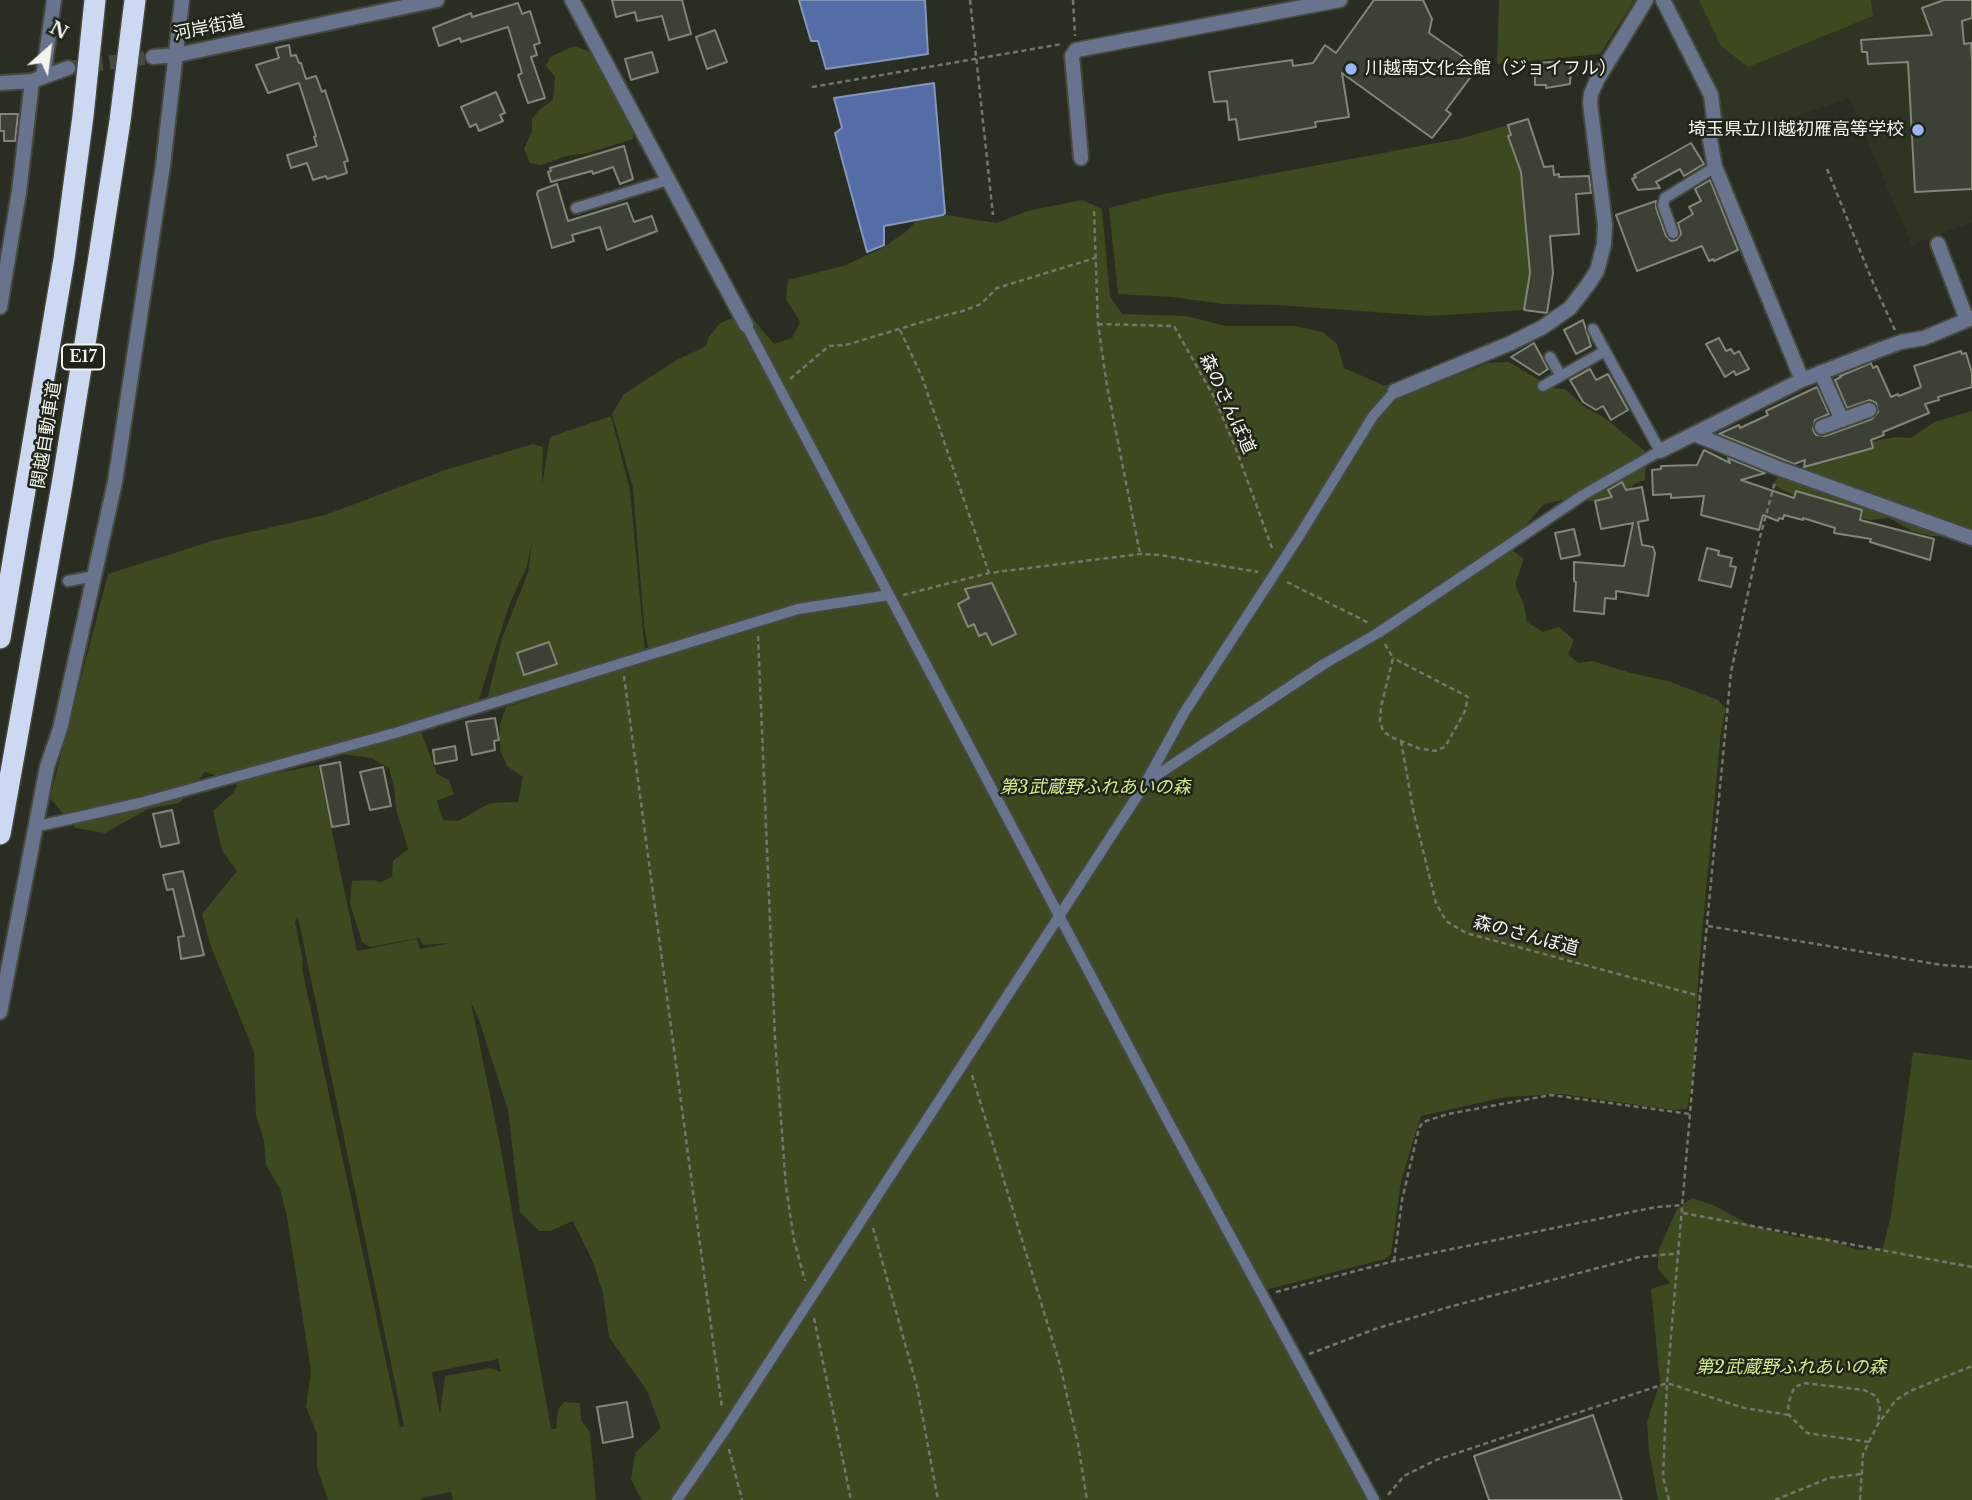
<!DOCTYPE html>
<html>
<head>
<meta charset="utf-8">
<style>
	body { margin:0 }
	#map { position:relative; width:1972px; height:1500px; overflow:hidden; background:#292d22; font-family:"Libre Baskerville",serif }
	canvas { display:block }
	.north { position:absolute; left:14px; top:14px; width:70px; height:70px; -webkit-text-stroke:5px #202419; paint-order:stroke; rotate:28deg; font-size:19px; font-weight:700; line-height:28px; text-align:center; color:#f2f4ed }
	.north::after { content:''; display:block; margin:auto; width:24px; height:32px; background:#f2f4ed; clip-path:polygon(50% 0,100% 100%,50% 72%,0 100%) }
</style>
</head>
<body>
<div id="map">
<canvas width="1972" height="1500"></canvas>
<div class="north">N</div>
</div>
<script>
const g = document.querySelector('canvas').getContext('2d');
g.lineJoin = 'round';
function fill(path, color) { g.fillStyle = color; g.fill(path, 'evenodd'); }
const toPath = rows => new Path2D(rows.map(r => 'M' + r).join(''));
function strokePath(path, color, width, dash) { g.strokeStyle = color; g.lineWidth = width; g.lineCap = dash ? 'butt' : 'round'; g.setLineDash(dash || []); g.stroke(path); }
function write(font, color, halo, rows, align = 'center') {
  g.font = font + ' "Libre Baskerville","Noto Sans JP",serif'; g.lineWidth = 5; g.setLineDash([]); g.textBaseline = 'middle'; g.strokeStyle = halo; g.fillStyle = color; for (const [text, x, y, turn = 0] of rows) {
    g.save(); g.translate(x, y); g.rotate((+turn || 0) * Math.PI / 180); g.textAlign = isNaN(turn) ? turn : align; if (halo) g.strokeText(text, 0, 0); g.fillText(text, 0, 0); g.restore();
  }
}
fill(toPath([
	[1670,0,1972,0,1972,222,1912,245,1849,98,1721,141,1722,115,1720,101]
]), '#2f3523');
fill(toPath([
	[1499,0,1635,0,1600,54,1497,64],
	[1699,0,1871,0,1873,16,1748,67,1721,46],
	[574,46,594,53,619,98,624,116,634,130,633,139,588,153,567,156,541,165,530,163,524,149,532,132,532,119,538,111,553,100,555,77,546,66,550,57],
	[1528,119,1544,167,1553,273,1548,313,1524,310,1429,316,1278,305,1223,304,1172,297,1118,294,1109,208,1163,194,1463,138],
	[1082,200,1102,209,1110,296,1122,314,1186,316,1226,326,1295,326,1323,332,1337,344,1344,368,1383,385,1434,384,1488,363,1509,362,1553,388,1565,389,1585,407,1605,418,1646,452,1645,480,1634,484,1629,491,1602,502,1568,499,1544,504,1519,533,1503,543,1524,559,1515,584,1524,605,1527,622,1543,632,1559,627,1574,640,1568,654,1578,663,1592,661,1631,673,1668,681,1718,700,1726,709,1721,731,1699,966,1693,1080,1687,1109,1672,1110,1562,1094,1505,1097,1421,1116,1401,1181,1391,1254,1385,1259,1257,1292,1369,1500,642,1500,631,1480,635,1453,661,1428,647,1391,609,1337,603,1293,593,1262,573,1221,550,1231,539,1231,520,1212,508,1110,479,1020,471,1003,499,1139,551,1429,556,1429,558,1409,564,1402,580,1403,581,1420,590,1432,596,1500,453,1500,451,1492,421,1498,423,1500,328,1500,317,1468,317,1434,306,1407,311,1371,287,1217,280,1189,266,1165,264,1140,256,1115,254,1052,210,944,202,914,237,871,222,851,213,811,233,793,237,786,233,780,204,772,197,785,179,803,148,809,105,833,75,828,50,798,108,574,215,540,325,515,445,470,533,444,543,447,542,485,550,437,611,416,630,490,645,652,487,700,502,638,528,573,532,540,527,566,510,603,478,702,457,706,426,717,419,726,437,774,449,780,454,794,437,801,443,820,458,821,490,803,518,802,523,777,507,766,500,750,500,725,506,707,650,660,644,625,633,488,612,414,624,394,675,361,706,346,709,337,720,323,747,312,774,344,792,338,800,322,786,299,788,280,846,265,884,247,907,231,917,220,947,215,997,223,1027,211],
	[342,754,371,758,389,768,394,787,396,809,408,849,393,861,392,877,381,882,373,880,352,881,350,904,362,942,370,947,419,938,423,945,450,943,420,949,417,939,357,951,318,765,272,774,277,770],
	[298,917,404,1426,400,1427,303,973,302,956,295,922],
	[498,1359,501,1372,490,1368,445,1376,440,1414,432,1372],
	[1972,411,1972,542,1961,537,1930,536,1912,531,1889,518,1870,520,1859,518,1809,494,1798,497,1772,485,1788,465,1802,467,1825,453,1884,439,1896,437,1911,438,1934,422],
	[1913,1052,1972,1060,1972,1500,1658,1500,1649,1451,1647,1422,1660,1382,1651,1289,1670,1283,1658,1269,1658,1251,1677,1209,1692,1198,1715,1206,1750,1225,1797,1237,1828,1238,1857,1250,1883,1248,1891,1215]
]), '#3d491e');
const water = toPath([
	[799,0,925,0,928,54,826,69,818,41,811,41,799,0],
	[934,83,945,213,943,215,884,226,884,245,867,252,835,133,842,128,834,98,934,83]
]);
fill(water, '#556da7');
strokePath(water, '#8496bc', 2);
const building = toPath([
	[612,0,682,0,691,34,669,40,662,16,637,21,635,12,616,17,612,0],
	[1374,0,1423,0,1432,19,1429,33,1478,67,1446,110,1451,114,1432,138,1342,73,1349,117,1315,122,1316,127,1239,140,1236,119,1229,120,1227,101,1214,102,1209,72,1292,60,1293,66,1313,63,1325,45,1336,53,1374,0],
	[1944,0,1972,0,1972,18,1962,21,1964,44,1971,43,1972,62,1972,189,1915,192,1908,62,1868,64,1867,52,1862,52,1861,40,1932,35,1922,8,1944,0],
	[518,3,522,14,530,11,540,43,534,45,537,55,531,57,545,98,528,103,518,75,522,73,508,27,461,42,460,38,439,46,433,28,471,13,472,17,518,3],
	[715,30,727,62,707,69,696,37,715,30],
	[289,45,291,56,296,55,299,63,301,63,306,79,316,76,322,92,325,90,348,161,344,162,347,173,327,179,326,176,313,180,307,163,291,168,287,155,317,146,314,137,316,136,299,83,268,93,256,65,279,58,276,48,289,45],
	[652,52,658,72,631,80,625,59,652,52],
	[1571,61,1570,84,1546,88,1546,85,1535,85,1535,63,1571,61],
	[496,92,505,113,500,115,503,121,479,131,476,124,470,127,461,107,496,92],
	[0,114,18,114,15,141,4,141,4,131,0,131,0,114],
	[1528,119,1544,167,1553,166,1554,175,1559,174,1559,177,1589,176,1591,193,1576,194,1579,234,1550,236,1553,273,1547,313,1524,310,1530,273,1521,172,1508,136,1511,135,1508,125,1528,119],
	[1691,143,1704,164,1684,176,1680,169,1656,182,1660,188,1638,190,1632,179,1636,177,1634,175,1691,143],
	[624,146,633,179,620,184,613,167,593,174,592,171,551,182,548,172,551,171,550,168,624,146],
	[1710,180,1738,250,1714,261,1713,259,1709,261,1702,246,1637,271,1616,215,1656,201,1656,208,1666,236,1671,241,1676,240,1681,234,1678,223,1693,214,1689,207,1701,201,1695,189,1710,180],
	[557,184,568,221,627,203,634,222,652,216,657,231,607,250,600,227,572,235,574,241,552,248,537,194,538,191,557,184],
	[1583,320,1591,346,1576,354,1564,330,1583,320],
	[1719,338,1726,351,1731,349,1734,354,1739,351,1749,369,1736,375,1734,371,1725,377,1706,344,1719,338],
	[1534,343,1548,369,1539,375,1511,357,1534,343],
	[1961,351,1962,354,1966,353,1972,373,1972,387,1938,397,1939,400,1925,404,1929,413,1883,432,1884,435,1871,440,1873,448,1804,467,1805,460,1794,464,1719,434,1739,425,1740,428,1768,415,1766,411,1817,387,1829,414,1815,420,1813,430,1816,435,1825,436,1872,419,1878,412,1876,403,1870,400,1847,408,1835,380,1841,377,1840,376,1871,363,1873,368,1877,366,1891,397,1898,394,1899,396,1921,387,1914,366,1961,351],
	[1590,369,1596,380,1608,374,1628,410,1611,420,1603,406,1596,410,1583,402,1570,380,1590,369],
	[1704,450,1730,463,1728,458,1765,473,1741,480,1794,498,1796,491,1862,510,1860,520,1934,539,1930,560,1870,542,1871,539,1834,533,1835,528,1803,518,1803,520,1784,515,1783,519,1779,518,1778,521,1763,515,1759,530,1701,515,1704,496,1671,498,1671,494,1653,495,1652,470,1661,469,1661,466,1697,465,1704,450],
	[1622,482,1626,490,1642,487,1648,520,1638,522,1642,545,1653,547,1655,553,1648,596,1616,591,1616,599,1605,598,1604,614,1574,611,1576,582,1574,581,1574,562,1624,566,1633,523,1601,529,1595,501,1612,497,1608,490,1622,482],
	[1574,529,1580,555,1561,559,1555,533,1574,529],
	[1707,548,1719,551,1718,555,1732,558,1730,566,1736,567,1731,587,1699,580,1707,548],
	[992,583,1016,634,992,645,986,633,979,636,974,624,968,627,958,604,969,598,965,589,992,583],
	[549,642,557,664,524,675,517,653,549,642],
	[495,718,499,740,494,741,495,750,472,755,466,722,495,718],
	[455,746,457,760,435,764,433,750,455,746],
	[340,762,349,824,332,827,320,766,340,762],
	[383,767,391,806,370,810,360,772,383,767],
	[172,810,179,843,161,847,153,814,172,810],
	[183,871,204,955,181,959,178,937,184,936,173,889,167,890,163,875,183,871],
	[627,1402,633,1437,603,1443,597,1407,627,1402],
	[1593,1415,1622,1500,1489,1500,1474,1456,1593,1415]
]);
fill(building, '#3d4135');
strokePath(building, '#818679', 2);
strokePath(toPath([
	[68,68,153,57]
]), '#474b40', 14, [14, 7]);
const lane = toPath([
	[576,208,668,180],
	[1673,233,1663,205,1665,198,1715,167],
	[746,325,1169,1123,1374,1500],
	[1550,357,1561,376],
	[1543,386,1605,351],
	[68,581,95,576],
	[1148,781,1324,664,1378,633,1583,495,1660,451,1593,329],
	[34,827,140,803,395,733,798,609,889,595],
	[677,1500,725,1430,1145,784,1184,713,1301,533,1373,416,1395,391]
]);
const street = toPath([
	[572,0,746,325],
	[1663,0,1711,95,1714,119,1710,140,1715,167,1802,380],
	[153,57,177,55,437,0],
	[43,77,54,0],
	[0,83,32,81,68,68],
	[1081,158,1072,56,1076,50,1340,0],
	[1938,244,1967,320],
	[0,307,19,192,32,81],
	[1821,373,1842,420],
	[1395,391,1511,343,1543,327,1570,308,1587,286,1597,271,1604,244,1605,225,1590,103,1591,94,1597,80,1646,0],
	[1822,427,1869,410],
	[1694,434,1778,468,1972,538],
	[1660,451,1802,380,1879,350,1901,342,1924,338,1972,318],
	[0,1012,47,767,60,729,115,482,163,165,182,0]
]);
const highway = toPath([
	[0,638,64,259,83,116,95,0],
	[0,834,62,485,98,263,120,121,135,0]
]);
strokePath(lane, '#45493e', 14);
strokePath(street, '#45493e', 18);
strokePath(highway, '#45493e', 24);
strokePath(toPath([
	[970,0,993,215],
	[1073,0,1075,36],
	[812,87,1062,44],
	[1827,169,1874,285,1895,330],
	[1094,211,1098,324,1107,386,1140,554],
	[1098,324,1174,326,1214,397,1236,449,1273,551],
	[900,330,922,377,989,573],
	[790,379,829,346,846,345,942,316,963,311,981,304,997,288,1095,258],
	[1287,582,1369,623],
	[903,595,989,573,1140,554,1160,555,1258,572],
	[758,636,775,1039,786,1187,794,1240,805,1281],
	[1385,644,1393,658,1381,707,1380,721,1383,731,1391,737,1418,748,1435,751,1445,747,1465,711,1468,697,1393,658],
	[624,676,722,1408],
	[1401,741,1414,814,1436,903,1446,921,1466,933,1700,996],
	[1708,926,1942,965,1972,967],
	[972,1075,1060,1365,1078,1444,1087,1500],
	[1683,1213,1972,1267],
	[873,1228,917,1387,938,1500],
	[1394,1261,1402,1200,1419,1128,1423,1122,1448,1114,1551,1095,1690,1114],
	[1276,1292,1394,1261,1656,1207,1683,1205],
	[814,1318,851,1500],
	[1309,1354,1378,1328,1449,1307,1640,1257,1680,1253],
	[1869,1442,1807,1433,1789,1415,1788,1404,1794,1388,1803,1383,1864,1390,1876,1396,1880,1406,1878,1424],
	[729,1449,742,1500],
	[1388,1495,1404,1476,1436,1460,1667,1383,1744,1408,1789,1415],
	[1669,1500,1663,1477,1667,1383,1700,997,1731,672,1760,537,1775,482],
	[1775,1500,1829,1478,1861,1474],
	[1860,1500,1863,1454,1878,1424,1896,1400,1910,1391,1972,1366]
]), '#73766c', 2.5, [5, 3.5]);
strokePath(lane, '#68748e', 10);
strokePath(street, '#68748e', 14);
strokePath(highway, '#cdd9f3', 21);
for (const [x, y, r, color] of [
	[1351,69,7,"#97b6fd"],
	[1918,130,7,"#97b6fd"]
]) { const dot = new Path2D(); dot.arc(x, y, r, 0, 2 * Math.PI); g.fillStyle = color; g.fill(dot); strokePath(dot, '#202419', 2.5); }
for (const [x, y, w] of [
	[83,357,42]
]) { const box = new Path2D(); box.roundRect(x - w / 2, y - 12.5, w, 25, 5); g.fillStyle = '#202419'; g.fill(box); strokePath(box, '#f2f4ed', 2); }
write('bold 16px', '#f2f4ed', null, [
	["E17",83,357]
]);
write('18px', '#f2f4ed', '#202419', [
	["河岸街道",209,28,-11],
	["森のさんぽ道",1227,404,65],
	["関越自動車道",47,435,-81],
	["森のさんぽ道",1526,936,15]
]);
write('18px', '#f2f4ed', '#202419', [
	["川越南文化会館（ジョイフル）",1365,69],
	["埼玉県立川越初雁高等学校",1904,130,"right"]
], 'left');
write('italic 18px', '#cceb8b', '#202419', [
	["第3武蔵野ふれあいの森",1095,788],
	["第2武蔵野ふれあいの森",1791,1368]
]);
</script>
</body>
</html>
